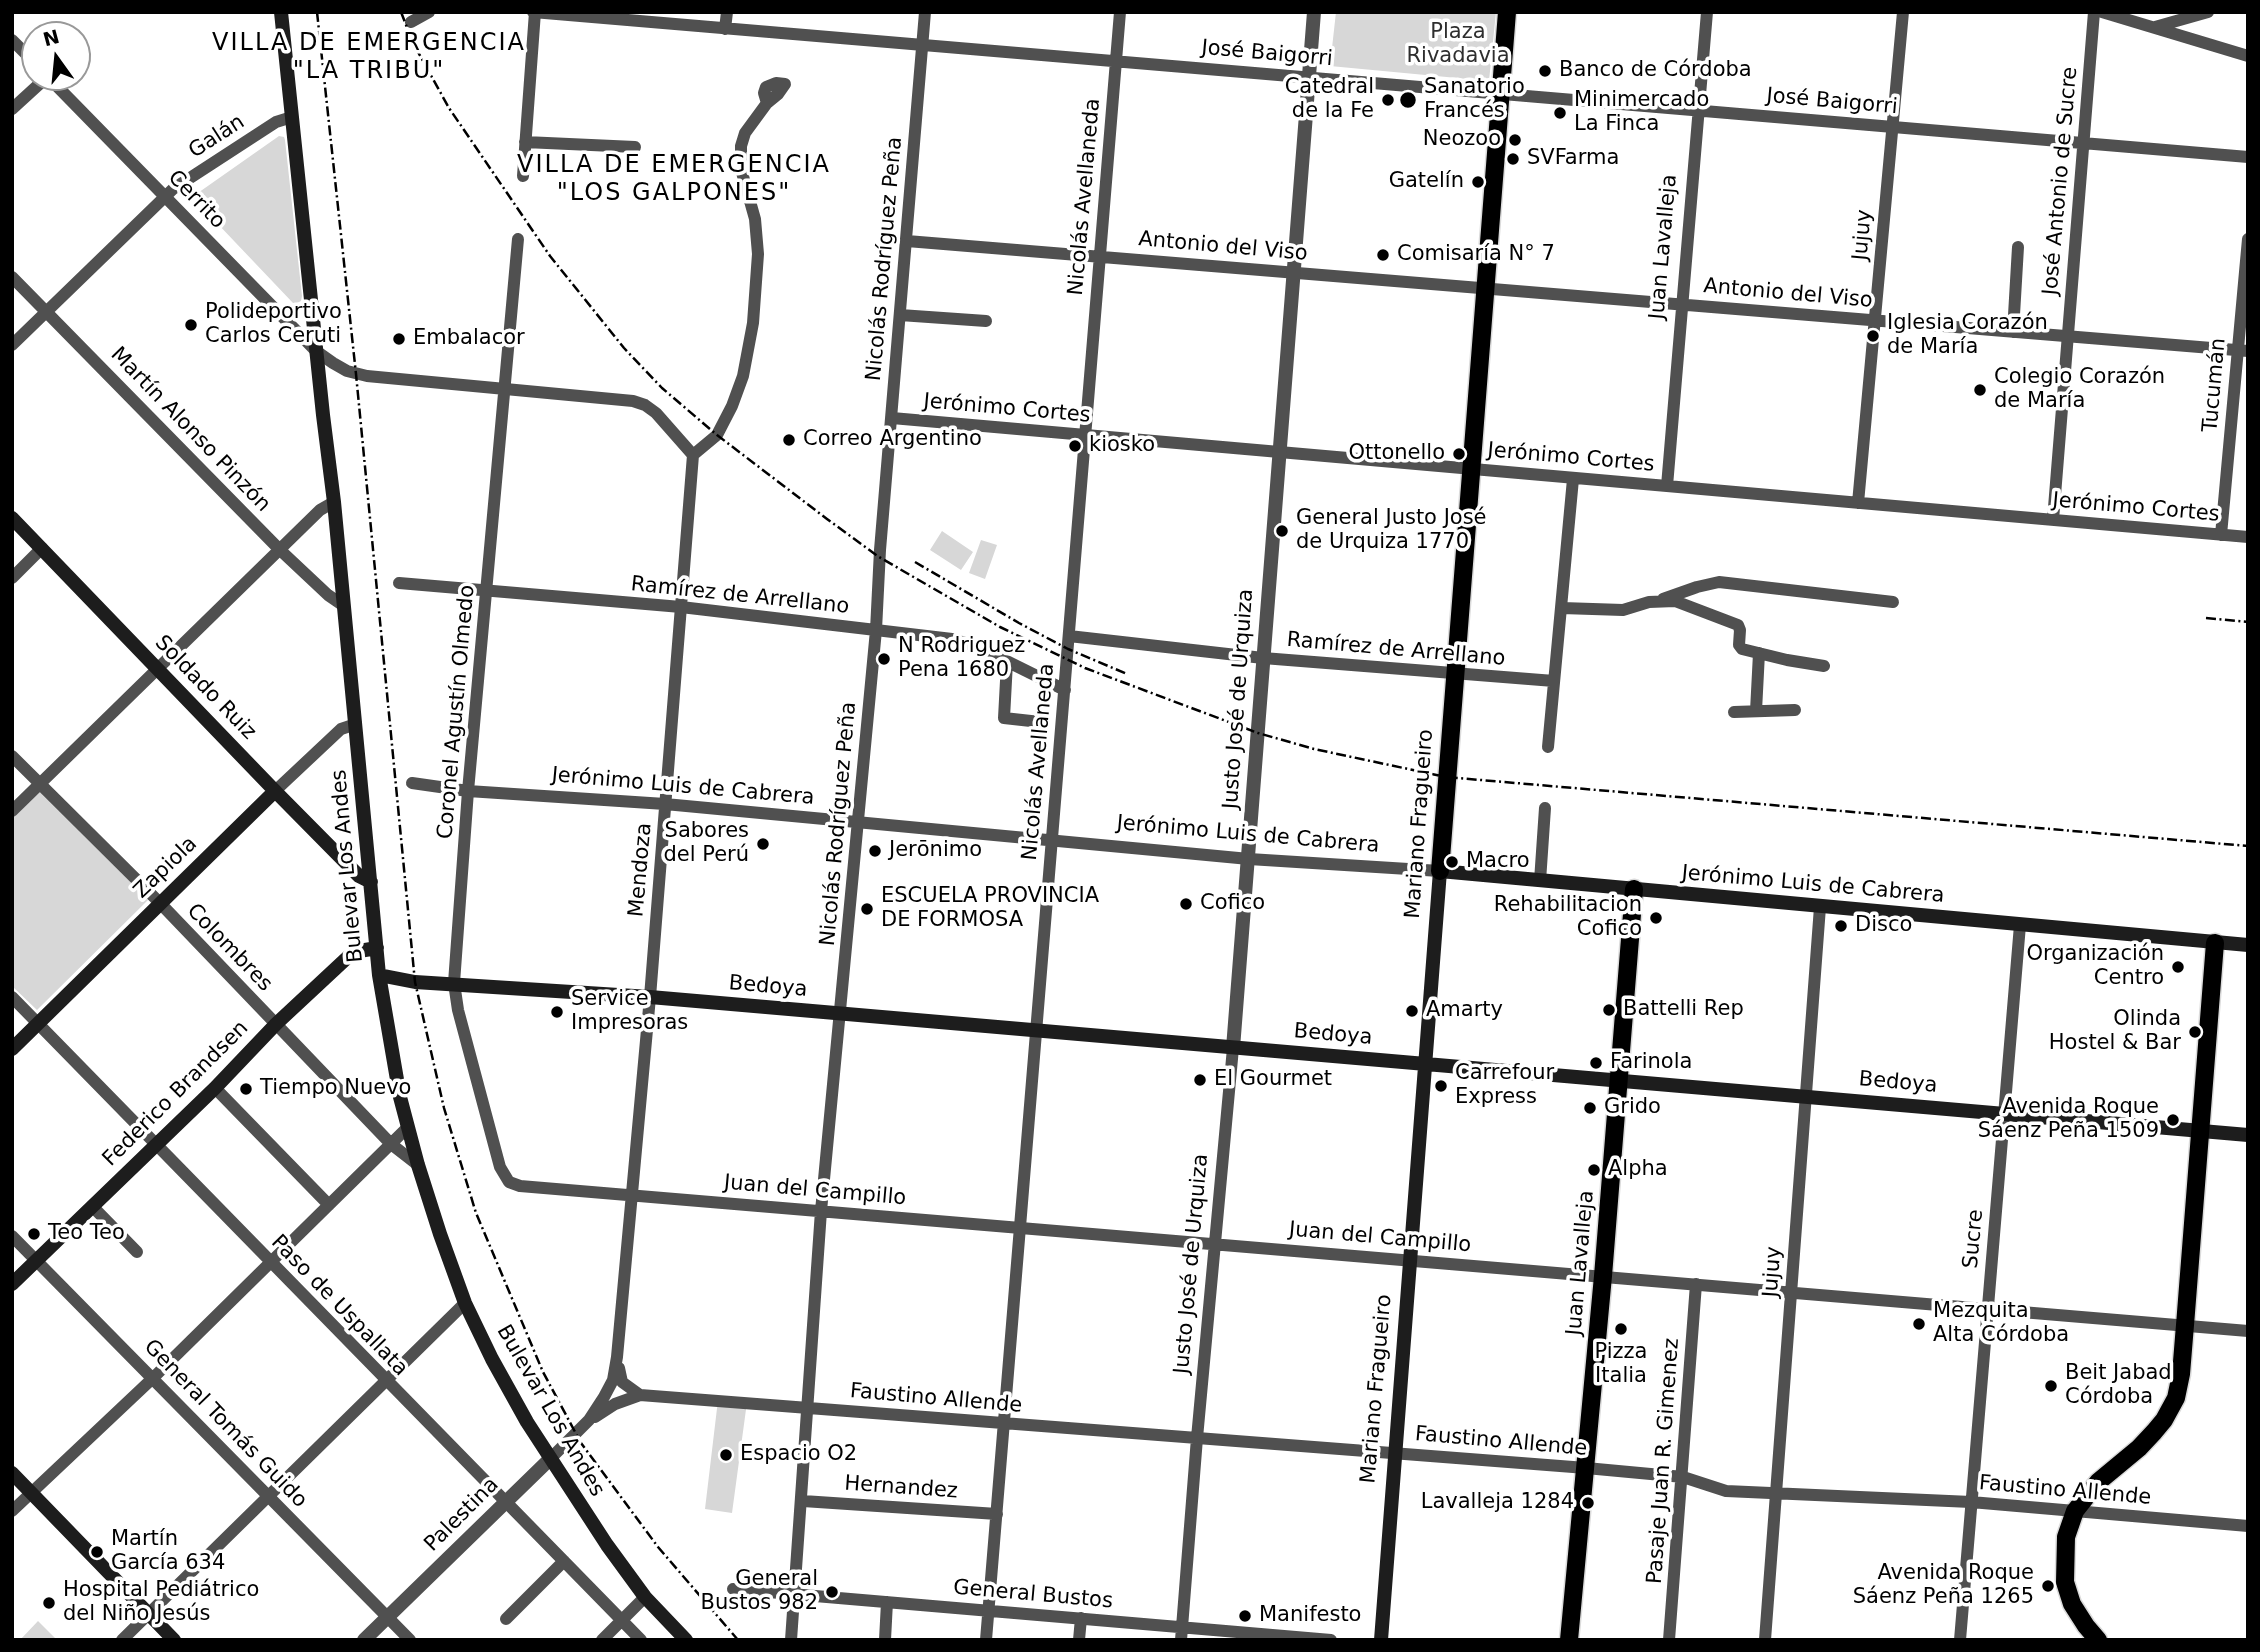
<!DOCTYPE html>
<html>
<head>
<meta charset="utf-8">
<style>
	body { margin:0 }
	#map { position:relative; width:2260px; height:1652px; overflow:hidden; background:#fff; font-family:"DejaVu Sans",sans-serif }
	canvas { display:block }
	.frame { position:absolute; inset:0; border:14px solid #000; pointer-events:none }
	.north { position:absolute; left:21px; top:21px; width:70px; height:70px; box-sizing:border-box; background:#fff; border:2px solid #999; border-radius:50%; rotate:345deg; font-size:19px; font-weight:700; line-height:28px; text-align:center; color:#000 }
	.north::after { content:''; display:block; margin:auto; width:24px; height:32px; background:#000; clip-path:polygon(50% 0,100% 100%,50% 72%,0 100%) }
</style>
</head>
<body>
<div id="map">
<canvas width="2260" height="1652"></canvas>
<div class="frame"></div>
<div class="north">N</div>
</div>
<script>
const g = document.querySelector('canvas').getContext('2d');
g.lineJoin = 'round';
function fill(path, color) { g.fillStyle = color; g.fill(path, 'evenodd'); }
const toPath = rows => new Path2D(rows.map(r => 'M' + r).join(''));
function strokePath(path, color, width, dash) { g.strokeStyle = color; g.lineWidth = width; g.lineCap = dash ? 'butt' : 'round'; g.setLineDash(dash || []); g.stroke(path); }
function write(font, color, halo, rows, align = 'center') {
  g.font = font + ' "DejaVu Sans",sans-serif'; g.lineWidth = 7; g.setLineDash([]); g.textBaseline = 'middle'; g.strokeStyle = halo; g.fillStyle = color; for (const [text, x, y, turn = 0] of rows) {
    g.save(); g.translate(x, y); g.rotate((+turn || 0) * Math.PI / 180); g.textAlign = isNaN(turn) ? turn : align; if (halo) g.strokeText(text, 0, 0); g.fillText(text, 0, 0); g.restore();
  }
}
fill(toPath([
	[1336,12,1496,12,1489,81,1330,66],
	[279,136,284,137,285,140,302,296,301,301,297,303,293,303,196,201,195,195],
	[942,531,973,552,961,570,930,550],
	[981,540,997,545,985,579,969,573],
	[41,789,148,900,37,1010,12,986,12,817],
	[718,1400,747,1402,732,1513,705,1509],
	[38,1621,57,1640,20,1640]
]), '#d7d7d7');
const primary = toPath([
	[1440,871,1507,12],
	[1569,1640,1603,1276,1634,889],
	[2098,1640,2086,1626,2072,1604,2065,1582,2066,1537,2075,1511,2098,1482,2139,1448,2154,1432,2164,1420,2176,1398,2181,1374,2185,1325,2215,943]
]);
strokePath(primary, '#dbdbdb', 21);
strokePath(toPath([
	[533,12,2248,157],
	[2102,12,2248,56],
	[411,22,429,12],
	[2155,27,2208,12],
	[725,29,727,12],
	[12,40,35,63],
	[48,77,316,351,333,363,347,371,367,376,633,401,645,405,656,413,693,455,650,997,617,1357,613,1380,604,1397,589,1420,551,1458],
	[12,109,47,77],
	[525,142,635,147],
	[523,176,535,12],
	[518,239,468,791,454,983,458,1010,500,1167,509,1182,520,1186,2248,1331],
	[907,241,2248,351],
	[12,277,279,549,328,595,344,606],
	[900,315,986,321],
	[2013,332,2018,247],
	[12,345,173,189,276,122,292,117],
	[892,418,2248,537],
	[693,455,717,435,732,406,743,376,753,323,758,254,755,219,741,169,741,146,745,133,767,103,764,93,766,87,776,83,785,84,778,94,767,103],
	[1667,486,1707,12],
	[1858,503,1903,12],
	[2053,520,2094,12],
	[2221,535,2248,239],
	[12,578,42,548],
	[399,583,681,607,952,639,978,647,1065,690],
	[1663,599,1697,587,1719,582,1893,602],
	[1562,608,1623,610,1649,602,1675,601,1738,625,1740,630,1739,645,1742,649,1787,660,1824,666],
	[1069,636,1263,658,1554,681],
	[1007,662,1004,718,1040,722],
	[1756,711,1759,653],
	[1734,712,1795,710],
	[1548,747,1573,479],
	[12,756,160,903,391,1144,418,1165],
	[412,783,468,791,665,804,1249,859,1440,871],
	[275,791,341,729,356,724],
	[12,811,320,510,334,502],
	[1540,881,1545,808],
	[12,997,641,1640],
	[215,1088,329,1205],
	[92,1206,137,1252],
	[12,1236,410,1640],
	[619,1368,622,1382,640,1395],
	[595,1417,615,1404,640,1395,1586,1468,1683,1477,1726,1491,1971,1502,2248,1526],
	[803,1501,997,1514],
	[12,1511,153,1378,408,1127],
	[733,1589,1331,1640],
	[506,1619,564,1561],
	[122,1640,465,1303],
	[602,1640,645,1597],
	[791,1640,821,1211,876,630,880,550,925,12],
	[885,1640,887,1602],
	[986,1640,1120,12],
	[1079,1640,1081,1618],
	[1181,1640,1197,1438,1233,1048],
	[1669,1640,1696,1284],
	[1765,1640,1820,907],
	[1960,1640,2020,925]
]), '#505050', 12);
strokePath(toPath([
	[1233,1048,1314,12],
	[364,1640,551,1458]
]), '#505050', 14);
strokePath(toPath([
	[281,12,323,415,334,502,379,975,400,1097,418,1165,440,1234,465,1303,492,1359,527,1422,607,1545,645,1597,686,1640],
	[12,518,275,791,359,876,371,882],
	[379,975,415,982,650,997,2248,1135],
	[12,1049,275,791],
	[12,1284,215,1088,276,1024,349,956,359,951,377,948],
	[12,1473,174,1640],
	[1381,1640,1440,871,2248,945]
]), '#1d1d1d', 14);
strokePath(primary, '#000', 18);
strokePath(toPath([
	[317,12,356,374,415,982,444,1108,476,1213,543,1372,581,1443,658,1547,738,1640],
	[401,12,413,43,449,108,550,256,624,348,662,388,717,435,827,519,879,557,1000,627,1085,668,1258,733,1314,749,1446,777,2248,846],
	[915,562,1019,623,1068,649,1127,674],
	[2206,618,2248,622]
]), '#000', 2.5, [10, 3.5, 2, 3.5]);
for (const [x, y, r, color] of [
	[1545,71,7,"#000"],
	[1388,100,7,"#000"],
	[1408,100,9,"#000"],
	[1560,113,7,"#000"],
	[1515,140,7,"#000"],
	[1513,159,7,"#000"],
	[1478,182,7,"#000"],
	[1383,255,7,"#000"],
	[191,325,7,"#000"],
	[1873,336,7,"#000"],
	[399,339,7,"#000"],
	[1980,390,7,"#000"],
	[789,440,7,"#000"],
	[1075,446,7,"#000"],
	[1459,454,7,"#000"],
	[1282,531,7,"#000"],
	[884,659,7,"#000"],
	[763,844,7,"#000"],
	[875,851,7,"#000"],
	[1452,862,7,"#000"],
	[1186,904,7,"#000"],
	[867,909,7,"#000"],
	[1656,918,7,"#000"],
	[1841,926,7,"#000"],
	[2178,967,7,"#000"],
	[1609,1010,7,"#000"],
	[1412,1011,7,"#000"],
	[557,1012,7,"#000"],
	[2195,1032,7,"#000"],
	[1596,1063,7,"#000"],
	[1200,1080,7,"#000"],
	[1441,1086,7,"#000"],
	[246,1089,7,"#000"],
	[1590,1108,7,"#000"],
	[2173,1120,7,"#000"],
	[1594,1170,7,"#000"],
	[34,1234,7,"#000"],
	[1919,1324,7,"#000"],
	[1621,1329,7,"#000"],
	[2051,1386,7,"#000"],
	[726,1455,7,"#000"],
	[1588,1503,7,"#000"],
	[97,1552,7,"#000"],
	[2048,1586,7,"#000"],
	[832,1592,7,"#000"],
	[49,1603,7,"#000"],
	[1245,1616,7,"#000"]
]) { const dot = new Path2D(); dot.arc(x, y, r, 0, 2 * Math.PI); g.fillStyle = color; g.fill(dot); strokePath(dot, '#fff', 2.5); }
write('21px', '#2e2e2e', '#fff', [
	["Plaza",1458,33],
	["Rivadavia",1458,57]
]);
write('21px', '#000', '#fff', [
	["José Baigorri",1267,54,5],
	["José Baigorri",1832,102,5],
	["Galán",217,137,-33],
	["José Antonio de Sucre",2061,181,-85],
	["Nicolás Avellaneda",1085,197,-85],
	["Cerrito",196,200,46],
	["Jujuy",1863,235,-85],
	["Antonio del Viso",1223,247,5],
	["Juan Lavalleja",1664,247,-85],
	["Nicolás Rodríguez Peña",885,259,-85],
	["Antonio del Viso",1788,294,5],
	["Tucumán",2215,385,-85],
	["Jerónimo Cortes",1007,409,5],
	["Martín Alonso Pinzón",190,430,46],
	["Jerónimo Cortes",1571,458,5],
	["Jerónimo Cortes",2136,508,5],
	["Ramírez de Arrellano",740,596,6],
	["Ramírez de Arrellano",1396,650,5],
	["Soldado Ruiz",205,688,46],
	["Justo José de Urquiza",1239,699,-86],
	["Coronel Agustín Olmedo",457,712,-85],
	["Nicolás Avellaneda",1039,762,-85],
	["Jerónimo Luis de Cabrera",683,787,5],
	["Nicolás Rodríguez Peña",839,824,-85],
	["Mariano Fragueiro",1420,824,-86],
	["Jerónimo Luis de Cabrera",1248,835,5],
	["Bulevar Los Andes",348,866,-95],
	["Zapiola",166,868,-44],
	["Mendoza",641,870,-85],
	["Jerónimo Luis de Cabrera",1813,885,5],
	["Colombres",229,948,46],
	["Bedoya",768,987,5],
	["Bedoya",1333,1035,5],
	["Bedoya",1898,1083,5],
	["Federico Brandsen",176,1094,-45],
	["Juan del Campillo",815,1191,5],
	["Juan del Campillo",1380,1238,5],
	["Sucre",1974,1239,-85],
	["Juan Lavalleja",1581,1263,-85],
	["Justo José de Urquiza",1192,1264,-85],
	["Jujuy",1773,1272,-86],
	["Paso de Uspallata",339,1306,46],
	["Mariano Fragueiro",1377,1389,-85],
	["Faustino Allende",936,1399,5],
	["Bulevar Los Andes",550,1411,60],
	["General Tomás Guido",225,1424,46],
	["Faustino Allende",1501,1442,5],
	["Pasaje Juan R. Gimenez",1664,1461,-86],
	["Hernandez",901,1488,4],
	["Faustino Allende",2065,1491,5],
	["Palestina",462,1515,-45],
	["General Bustos",1033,1595,5]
]);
write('21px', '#000', '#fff', [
	["Banco de Córdoba",1559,71],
	["Catedral",1374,88,"right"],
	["de la Fe",1374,112,"right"],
	["Sanatorio",1424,88],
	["Francés",1424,112],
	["Minimercado",1574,101],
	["La Finca",1574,125],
	["Neozoo",1501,140,"right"],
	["SVFarma",1527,159],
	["Gatelín",1464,182,"right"],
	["Comisaría N° 7",1397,255],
	["Polideportivo",205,313],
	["Carlos Ceruti",205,337],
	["Iglesia Corazón",1887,324],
	["de María",1887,348],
	["Embalacor",413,339],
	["Colegio Corazón",1994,378],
	["de María",1994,402],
	["Correo Argentino",803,440],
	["kiosko",1089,446],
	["Ottonello",1445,454,"right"],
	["General Justo José",1296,519],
	["de Urquiza 1770",1296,543],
	["N Rodriguez",898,647],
	["Pena 1680",898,671],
	["Sabores",749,832,"right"],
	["del Perú",749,856,"right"],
	["Jerōnimo",889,851],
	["Macro",1466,862],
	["ESCUELA PROVINCIA",881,897],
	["DE FORMOSA",881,921],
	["Cofico",1200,904],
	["Rehabilitacion",1642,906,"right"],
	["Cofico",1642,930,"right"],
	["Disco",1855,926],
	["Organización",2164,955,"right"],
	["Centro",2164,979,"right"],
	["Service",571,1000],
	["Impresoras",571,1024],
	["Battelli Rep",1623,1010],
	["Amarty",1426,1011],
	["Olinda",2181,1020,"right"],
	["Hostel & Bar",2181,1044,"right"],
	["Farinola",1610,1063],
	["Carrefour",1455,1074],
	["Express",1455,1098],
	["El Gourmet",1214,1080],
	["Tiempo Nuevo",260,1089],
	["Grido",1604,1108],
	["Avenida Roque",2159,1108,"right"],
	["Sáenz Peña 1509",2159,1132,"right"],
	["Alpha",1608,1170],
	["Teo Teo",48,1234],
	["Mezquita",1933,1312],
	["Alta Córdoba",1933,1336],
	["Pizza",1621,1353,"center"],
	["Italia",1621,1377,"center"],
	["Beit Jabad",2065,1374],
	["Córdoba",2065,1398],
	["Espacio O2",740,1455],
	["Lavalleja 1284",1574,1503,"right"],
	["Martín",111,1540],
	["García 634",111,1564],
	["Avenida Roque",2034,1574,"right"],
	["Sáenz Peña 1265",2034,1598,"right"],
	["General",818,1580,"right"],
	["Bustos 982",818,1604,"right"],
	["Hospital Pediátrico",63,1591],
	["del Niño Jesús",63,1615],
	["Manifesto",1259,1616]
], 'left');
g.letterSpacing = '2px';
write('24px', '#000', '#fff', [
	["VILLA DE EMERGENCIA",369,44],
	["\"LA TRIBU\"",369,72],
	["VILLA DE EMERGENCIA",674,166],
	["\"LOS GALPONES\"",674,194]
]);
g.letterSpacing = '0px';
</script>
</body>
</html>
